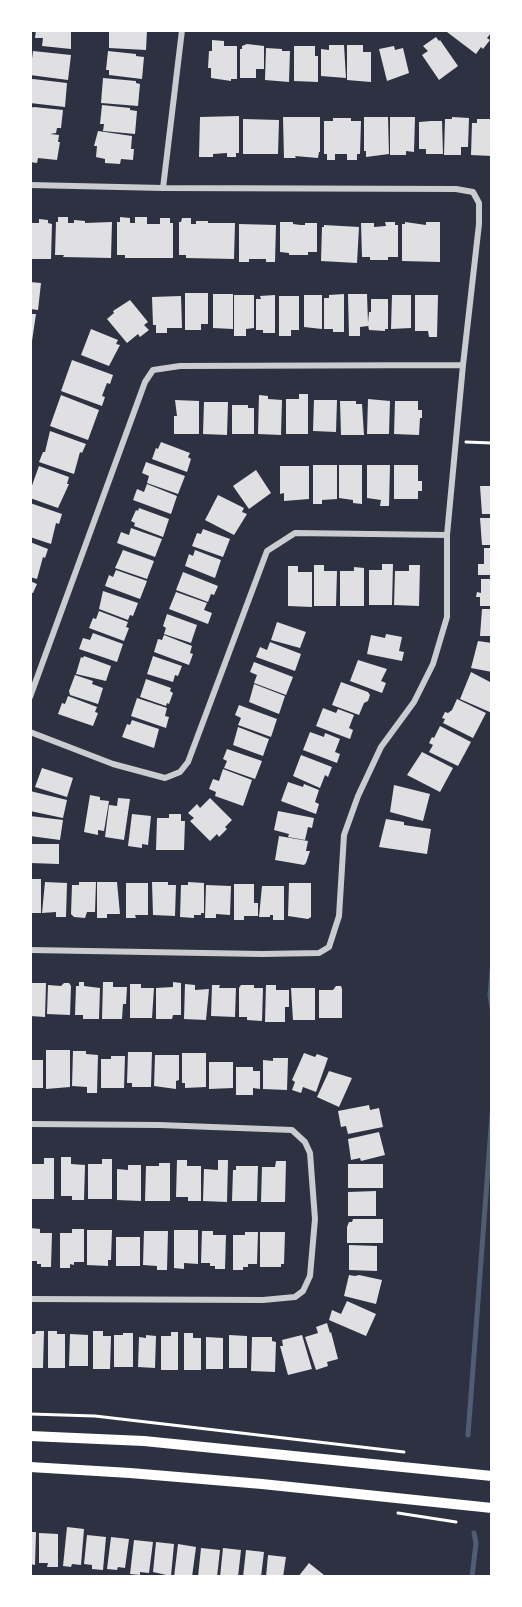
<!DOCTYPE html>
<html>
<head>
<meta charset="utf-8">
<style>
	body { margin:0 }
	#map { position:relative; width:522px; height:1607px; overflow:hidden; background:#2d3142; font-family:Jost,sans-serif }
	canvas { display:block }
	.frame { position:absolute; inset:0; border:32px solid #fff; pointer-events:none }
</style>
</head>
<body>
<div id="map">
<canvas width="522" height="1607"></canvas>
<div class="frame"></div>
</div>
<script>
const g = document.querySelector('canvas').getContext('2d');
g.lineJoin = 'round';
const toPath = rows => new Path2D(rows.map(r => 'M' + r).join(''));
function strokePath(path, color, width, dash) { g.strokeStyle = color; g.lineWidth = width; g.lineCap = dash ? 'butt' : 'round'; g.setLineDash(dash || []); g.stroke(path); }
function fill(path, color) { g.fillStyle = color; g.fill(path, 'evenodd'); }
strokePath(toPath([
	[492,970,490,995,492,1008],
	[468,1435,492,1114],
	[472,1577,476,1543,474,1533]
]), '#4f5d75', 5);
fill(toPath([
	[36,30,71,30,71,49,42,46,43,38,35,38],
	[109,30,147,30,146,50,109,48],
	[449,30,492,30,492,32,487,38,490,40,483,49,481,47,476,54,447,32],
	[436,37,439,41,440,40,458,66,439,80,422,55,428,51,423,46],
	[212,40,224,41,224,46,237,46,237,79,231,79,231,81,211,78,211,68,208,68,209,51,212,51],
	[247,44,264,46,264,69,256,69,256,78,240,78,240,49,242,49,242,46],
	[329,45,344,45,346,78,321,76,321,49,329,50],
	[347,45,363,45,363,52,371,52,371,82,347,80],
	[294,46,315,46,315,56,318,56,318,82,294,81],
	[394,46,395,50,403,48,409,73,387,81,379,49],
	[266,48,282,49,282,51,290,51,289,82,265,80],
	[33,51,71,55,68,80,30,75],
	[108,51,136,54,136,56,144,57,142,79,109,75,109,70,106,70],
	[103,78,136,81,136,83,140,84,138,106,101,103],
	[33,79,67,83,65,107,30,103,30,80],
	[102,105,130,108,130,110,137,111,135,134,103,131,104,124,100,124],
	[34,107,63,110,61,128,57,128,56,133,50,134,59,135,58,142,60,142,57,160,38,158,37,163,30,162,30,108],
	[239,116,239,153,236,153,236,157,227,157,227,153,213,154,213,157,199,157,200,117],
	[283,117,320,117,320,152,319,152,318,158,295,156,296,158,284,158],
	[364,117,388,117,389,154,366,157,366,151,364,151],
	[390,117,415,117,414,152,406,151,406,155,390,155],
	[452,117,469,118,468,147,461,147,461,155,444,155,445,119,452,119],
	[333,118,351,118,351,121,361,121,360,154,357,154,357,160,347,160,347,154,335,154,335,160,327,160,327,154,324,154,324,121,333,121],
	[243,119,279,120,278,154,243,154],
	[477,119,492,119,492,156,471,155,472,123,477,123],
	[431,121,442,121,443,154,426,154,426,149,419,149,419,122],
	[98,131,132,136,131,149,134,149,133,160,121,159,120,164,105,163,105,159,96,157,97,146,94,146],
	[58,217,68,217,68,223,74,223,74,220,85,221,85,223,112,222,111,258,63,257,64,255,55,255,56,222,58,222],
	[120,217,130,218,130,223,135,223,135,217,147,217,147,224,160,224,160,218,170,218,170,223,173,223,173,258,125,258,125,255,117,255,117,222,120,222],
	[182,218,191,218,191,224,196,224,196,221,208,221,208,223,235,223,234,259,186,258,186,255,179,255,179,222,181,222],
	[39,219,48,220,48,223,52,224,51,259,30,259,30,223,39,223],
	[280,222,293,222,293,224,301,225,305,225,305,223,317,223,317,252,308,252,308,255,289,255,289,253,280,252],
	[385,222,395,222,395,225,398,225,398,257,388,257,388,260,370,260,370,257,362,257,361,223,374,223,374,227,386,226],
	[405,222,426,225,426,222,440,222,440,262,402,261,402,224,405,224],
	[239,224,276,225,275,262,266,262,266,259,249,259,249,262,239,262],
	[324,225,359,227,357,263,321,261,322,227,324,227],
	[30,282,41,283,38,310,30,309],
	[185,293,208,293,208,324,201,324,201,330,185,330],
	[213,294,233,294,233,329,213,328],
	[344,294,344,332,333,332,333,329,324,329,324,298,329,298,329,295],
	[348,294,367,294,368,323,369,312,371,312,371,299,388,299,388,329,385,329,385,331,369,330,368,325,368,326,360,327,360,336,349,336],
	[234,295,254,295,254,328,246,329,246,336,234,336],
	[275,295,275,333,263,333,263,330,256,330,256,299,261,299,260,296],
	[304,295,322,295,322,329,304,327],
	[392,295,411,295,411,328,391,329],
	[415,295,438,295,437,337,429,337,428,331,415,331],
	[181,296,182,328,167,328,167,333,156,333,156,325,153,325,152,297],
	[279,296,299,296,299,330,291,330,291,336,279,336],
	[130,300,148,322,144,325,149,330,140,337,138,334,127,343,107,319,114,313,113,311],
	[30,314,36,314,32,341,30,341],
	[91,329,118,340,116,344,120,345,109,366,81,355],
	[72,360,113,375,110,384,107,383,102,396,105,397,102,406,61,391],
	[299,394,308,394,308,434,286,434,286,399,299,399],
	[61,395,99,410,88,440,50,426],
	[259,395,268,396,268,399,282,400,281,435,258,434],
	[368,399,390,401,389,434,367,434],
	[175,400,199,401,199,434,174,434,174,416,177,416],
	[314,400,337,400,336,432,313,431],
	[340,401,356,401,356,404,362,404,364,435,341,435],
	[395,401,418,401,418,410,422,410,422,418,420,418,419,435,394,434],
	[204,402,228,402,227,435,203,434],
	[232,405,248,405,248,408,254,408,254,434,232,434],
	[50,431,86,444,82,453,80,452,74,474,39,462,43,452,45,452],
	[161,442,190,453,188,457,191,459,187,472,152,459,156,448,158,449],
	[146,462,185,476,178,494,147,483,149,476,142,473],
	[313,465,337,465,337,499,322,500,322,504,313,504],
	[339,465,362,465,362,504,353,503,353,500,339,498],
	[367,465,390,465,389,506,380,506,381,500,367,498],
	[394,465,418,465,418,481,422,481,422,491,418,491,418,499,394,499],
	[39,466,69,477,67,484,69,484,58,508,30,498,30,491],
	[280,466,309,466,309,499,284,501,284,493,280,494],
	[256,470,271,493,249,509,233,486],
	[147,484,177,496,171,514,133,500,137,489,144,492],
	[480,486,492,486,492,514,482,514],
	[218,495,244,508,242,512,247,514,234,535,205,520],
	[30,503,62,514,59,524,56,523,51,544,30,537],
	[139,508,169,519,163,537,134,526,135,523,131,521,136,510,138,511],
	[480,518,492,518,492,545,482,545],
	[131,528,162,539,155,557,117,543,121,532,129,535],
	[203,529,230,539,223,557,192,546,197,533,201,534],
	[30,542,48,549,45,558,43,557,37,579,30,577],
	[484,548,492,548,492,575,478,575,478,564,484,564],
	[123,550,154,561,147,579,115,568],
	[195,550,221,560,215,578,185,566,189,554,193,556],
	[382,564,393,564,392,605,369,605,369,570,382,570],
	[314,565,324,565,324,571,337,571,336,606,314,606],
	[409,565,420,565,419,606,394,605,395,571,409,571],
	[288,566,298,566,298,572,312,572,312,607,288,606],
	[354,567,364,568,364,606,340,606,340,571,354,571],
	[116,570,147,581,140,599,105,586,109,575,113,577],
	[183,572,218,586,214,595,211,594,208,602,176,590],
	[481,579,492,579,492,606,480,606,480,597,476,597,477,592,481,593],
	[30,581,37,584,33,593,30,592],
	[103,591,138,603,133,616,130,615,128,620,99,609],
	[176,592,207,603,204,610,212,613,208,624,169,609],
	[482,609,492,609,492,636,480,636],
	[99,611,128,622,126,627,129,628,124,641,89,628,93,618,96,619],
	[167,614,197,625,191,643,164,634,166,628,163,626],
	[277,622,306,632,300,648,271,640],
	[93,633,123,644,117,662,79,649,83,638,90,640],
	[386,634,402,637,399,651,404,652,402,661,367,654,371,635,385,638],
	[164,635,192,646,190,653,193,654,189,665,154,652,158,639,162,640],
	[478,641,492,643,492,672,471,668],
	[270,642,301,654,295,671,256,657,260,647,267,650],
	[84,656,111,666,106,681,76,674,81,657,83,658],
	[153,656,182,666,178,676,175,675,173,682,147,674],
	[358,660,387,669,381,681,386,683,382,693,350,681],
	[254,662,293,677,286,695,254,683,257,675,250,672],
	[471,672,492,683,492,713,460,699],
	[75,675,93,681,92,684,103,688,98,704,70,695,69,691],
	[146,679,171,688,170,691,173,693,169,704,167,703,166,706,140,697],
	[341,682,368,692,370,695,368,701,364,703,359,715,332,705],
	[254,684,285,696,279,714,249,702],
	[68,696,97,707,95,712,98,713,93,726,58,714,62,703,65,704],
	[137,698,167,708,165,716,169,717,166,728,131,716],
	[457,699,486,713,473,738,443,723,445,719,442,718,445,712,448,713,452,710],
	[239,705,277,719,271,737,238,725,241,718,235,715],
	[323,708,336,713,338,709,354,715,349,728,353,730,350,739,316,726],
	[132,720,159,729,154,748,122,737,127,724,130,725],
	[440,726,471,742,458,766,429,752,433,745,429,743,432,737,434,738],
	[238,727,269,739,263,756,233,745],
	[310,732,324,737,325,733,340,739,335,752,340,754,337,763,303,750],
	[227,749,262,761,255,779,224,768,227,761,223,759],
	[422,752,453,768,440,792,407,775],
	[301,755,332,767,328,777,325,775,320,788,293,776],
	[42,768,73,778,67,797,35,787],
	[223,769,252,780,243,806,215,796,216,792,209,789,213,779,219,781],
	[288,782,303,787,304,784,319,790,315,802,319,804,316,814,281,801],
	[394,785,430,794,423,821,390,812],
	[30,791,67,800,63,818,30,811],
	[90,795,100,797,100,800,109,801,104,831,98,830,98,835,84,832],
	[118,798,130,799,124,840,105,837,109,805,117,806],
	[210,798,232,820,225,827,227,829,219,837,217,834,210,841,190,821,194,818,188,813,197,804,200,808],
	[278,811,314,818,312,828,308,827,305,840,288,837,289,834,274,830],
	[132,814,151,816,148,845,142,844,142,848,128,846],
	[169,814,181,814,181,821,185,821,184,850,156,850,157,818,169,818],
	[30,816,63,820,60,840,30,836],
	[386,819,404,822,404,825,431,829,427,854,379,847],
	[279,836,308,841,306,851,310,851,306,863,304,865,275,860],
	[30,844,59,844,59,864,30,863],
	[30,879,41,879,41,913,30,913],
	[45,882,67,883,66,917,56,917,56,912,42,913],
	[79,882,96,882,95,912,87,912,85,918,74,917,71,914,72,885,79,885],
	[97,882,117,882,120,914,107,914,107,918,97,918],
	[152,882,168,882,168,885,176,885,175,916,153,915],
	[188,882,204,883,204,913,201,913,201,915,194,915,194,918,180,917,181,885,188,885],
	[126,883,148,883,148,915,135,915,136,918,126,918],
	[289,883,311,883,311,917,308,919,288,916],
	[234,884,254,884,254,903,258,903,258,916,244,916,244,920,234,920],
	[206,885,231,886,230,915,216,914,216,918,205,918],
	[262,886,284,886,284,920,273,920,273,915,270,915,270,917,259,917],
	[79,982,84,982,84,986,100,988,99,1019,83,1019,83,1015,75,1015,76,986,79,986],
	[103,982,113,982,113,987,127,987,126,1004,123,1004,122,1019,102,1019],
	[173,982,181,983,181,1015,173,1015,172,1019,156,1019,156,988,173,987],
	[30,983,46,983,45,1017,30,1016],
	[64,983,69,983,71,986,70,1015,47,1014,48,985,61,986],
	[130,984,141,984,141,988,154,988,152,1018,130,1018],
	[185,984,195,985,195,990,209,989,206,1020,184,1019],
	[212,985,220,985,219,988,236,988,235,1017,211,1016],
	[241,985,254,985,254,988,263,988,262,1021,247,1020,247,1017,239,1017,239,988],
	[266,985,276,985,276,990,289,990,289,1007,285,1007,285,1022,265,1022],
	[336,986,341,986,342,989,342,1018,319,1018,319,990,333,990],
	[291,988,315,988,315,1020,293,1020],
	[46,1050,70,1050,70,1087,46,1089],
	[73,1051,86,1051,86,1054,98,1055,97,1093,87,1093,87,1087,72,1086],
	[128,1052,152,1052,151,1087,132,1087,132,1083,127,1083],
	[182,1053,206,1053,206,1087,185,1088,185,1083,182,1083],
	[304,1053,315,1057,317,1054,328,1058,316,1092,303,1087,301,1093,292,1090,295,1082,292,1080],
	[155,1055,179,1055,179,1080,176,1081,176,1089,154,1086],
	[111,1056,125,1056,124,1088,101,1088,101,1059,111,1059],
	[273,1058,288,1058,287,1090,263,1089,263,1060,273,1061],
	[30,1060,43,1060,43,1088,30,1088],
	[209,1062,233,1062,233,1088,209,1089],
	[236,1067,253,1067,253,1071,260,1071,260,1089,253,1088,253,1095,236,1095],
	[329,1071,352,1078,339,1107,317,1097],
	[369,1105,370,1110,379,1108,383,1127,348,1134,346,1126,341,1127,338,1111],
	[379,1132,385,1155,361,1161,360,1158,351,1160,348,1139],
	[61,1157,71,1157,71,1164,85,1165,84,1200,72,1200,72,1196,61,1196],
	[44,1158,54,1158,54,1199,30,1199,30,1164,44,1164],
	[102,1159,112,1159,112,1199,88,1199,88,1164,102,1164],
	[177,1160,187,1160,187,1166,201,1166,201,1201,188,1201,188,1197,176,1197],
	[218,1160,228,1160,227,1202,203,1201,204,1169,218,1170],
	[276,1161,286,1161,285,1202,261,1202,262,1167,275,1167],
	[159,1163,170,1163,170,1201,145,1201,146,1166,159,1166],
	[348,1164,383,1164,383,1188,348,1188],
	[128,1165,141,1165,141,1201,117,1200,117,1169,128,1170],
	[236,1166,258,1166,257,1201,232,1201,233,1170,236,1170],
	[376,1191,376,1216,348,1216,348,1192],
	[353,1219,383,1219,383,1243,347,1243,347,1227,349,1222,352,1222],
	[30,1228,40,1229,40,1233,52,1233,51,1267,41,1267,41,1264,37,1264,37,1261,30,1261],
	[72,1229,84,1229,84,1262,74,1262,74,1265,70,1264,70,1268,60,1268,60,1233,72,1233],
	[87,1230,112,1230,111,1260,108,1260,108,1266,87,1265],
	[174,1230,198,1230,198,1264,184,1263,184,1269,174,1268],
	[144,1231,168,1231,167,1270,157,1270,157,1266,143,1265],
	[202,1231,213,1231,213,1235,226,1235,225,1269,215,1269,215,1266,210,1266,210,1263,201,1263],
	[245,1232,258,1232,257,1264,248,1264,248,1267,243,1267,243,1270,233,1270,233,1235,245,1235],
	[260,1232,285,1232,284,1264,281,1264,281,1267,260,1267],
	[116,1237,140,1237,140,1266,116,1266],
	[349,1245,377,1246,377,1271,349,1270],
	[349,1275,355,1276,359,1275,382,1280,376,1304,344,1296],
	[347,1301,376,1314,366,1336,329,1320,332,1310,341,1314],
	[327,1323,330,1333,331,1332,338,1359,327,1362,328,1366,316,1370,305,1337,318,1333,316,1327],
	[36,1331,44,1331,43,1368,30,1368,30,1334,35,1334],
	[48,1331,57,1331,57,1334,65,1334,65,1368,48,1368],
	[93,1331,103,1331,103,1336,111,1336,110,1369,93,1369],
	[171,1332,178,1332,178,1370,161,1370,161,1336,171,1336],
	[123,1333,133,1333,133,1367,114,1367,114,1335,123,1335],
	[184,1333,193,1333,193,1338,201,1338,201,1370,184,1370],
	[70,1334,88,1335,88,1366,69,1366],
	[146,1335,156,1336,155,1368,138,1367,139,1337,146,1338],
	[229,1335,247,1336,247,1368,229,1368],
	[302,1335,312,1369,288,1375,280,1346,283,1346,282,1340],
	[206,1337,223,1338,223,1369,206,1369],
	[252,1337,272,1337,272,1341,276,1342,275,1372,251,1371],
	[67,1527,84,1529,81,1565,72,1564,71,1567,63,1566],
	[30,1532,36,1532,35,1565,30,1564],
	[39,1533,58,1534,58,1567,47,1567,48,1563,39,1563],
	[87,1535,106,1537,103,1570,92,1569,92,1565,84,1564],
	[111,1537,129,1539,125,1568,118,1567,117,1570,107,1569],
	[134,1540,153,1542,149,1573,140,1572,140,1575,130,1574],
	[156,1542,174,1544,171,1576,153,1572],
	[178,1544,196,1547,192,1577,174,1577],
	[201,1548,220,1550,217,1577,198,1577],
	[223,1548,241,1550,238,1577,220,1577],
	[246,1550,264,1552,261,1577,243,1577],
	[268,1555,286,1557,283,1577,266,1577],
	[309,1563,324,1575,322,1577,298,1577]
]), '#e0e0e3');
strokePath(toPath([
	[466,442,492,443],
	[30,1414,95,1416,404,1452],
	[398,1513,456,1522]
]), '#fff', 3);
strokePath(toPath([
	[30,185,163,188,456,189,473,192,479,203,479,224,463,365,447,535,447,617,433,664,414,702,381,747,358,796,344,835,339,916,329,947,319,953,262,954,30,950],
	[163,188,182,30],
	[30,697,145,382,153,370,180,366,463,365],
	[30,732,113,764,165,778,180,772,188,762,267,551,295,533,447,535],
	[30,1124,159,1125,292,1130,305,1142,310,1153,315,1219,310,1276,303,1291,295,1297,263,1300,30,1299]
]), '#caccd0', 6);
strokePath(toPath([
	[30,1436,144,1441,492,1476],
	[30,1467,130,1473,262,1484,492,1508]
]), '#fff', 10);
</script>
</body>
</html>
